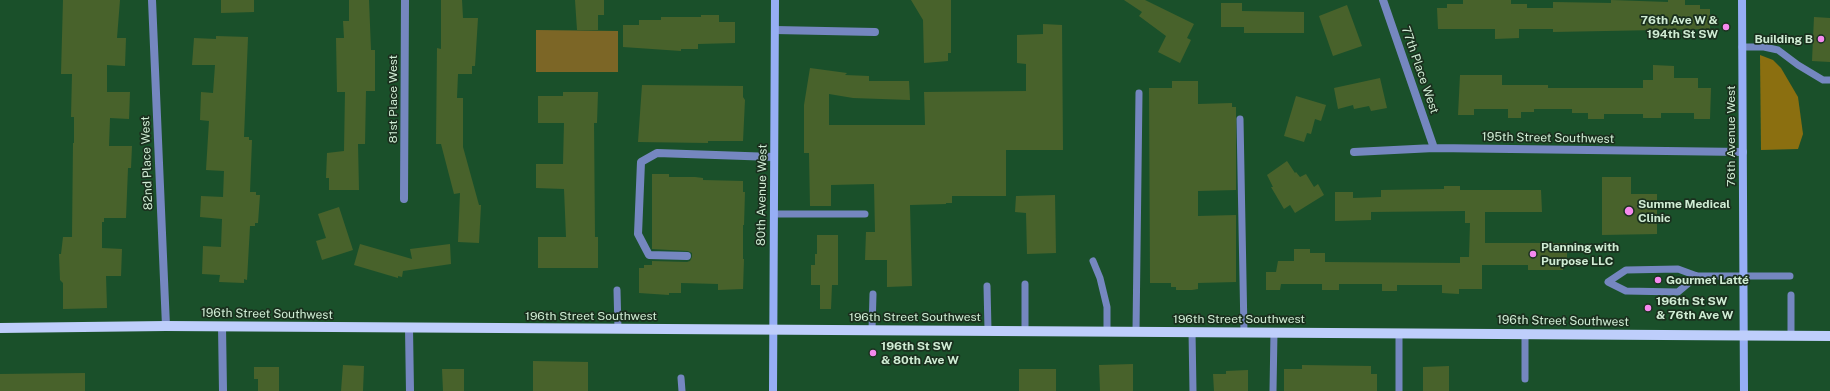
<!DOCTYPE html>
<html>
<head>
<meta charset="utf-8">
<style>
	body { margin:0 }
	canvas { display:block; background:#1a502a }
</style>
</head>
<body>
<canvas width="1830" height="391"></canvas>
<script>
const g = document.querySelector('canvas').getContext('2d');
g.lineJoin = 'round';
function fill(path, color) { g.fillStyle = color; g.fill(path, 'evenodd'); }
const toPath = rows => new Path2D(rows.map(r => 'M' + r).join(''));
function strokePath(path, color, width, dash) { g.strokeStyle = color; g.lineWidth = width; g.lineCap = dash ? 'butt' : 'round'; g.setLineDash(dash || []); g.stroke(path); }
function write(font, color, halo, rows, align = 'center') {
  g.font = font + ' "Public Sans",sans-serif'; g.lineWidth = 3.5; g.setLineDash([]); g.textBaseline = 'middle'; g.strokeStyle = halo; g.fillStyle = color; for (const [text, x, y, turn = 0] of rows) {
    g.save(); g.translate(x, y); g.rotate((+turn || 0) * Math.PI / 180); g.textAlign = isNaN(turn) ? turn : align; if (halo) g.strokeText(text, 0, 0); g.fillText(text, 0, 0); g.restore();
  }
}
fill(toPath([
	[536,30,618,31,618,72,536,72]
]), '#7c6626');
fill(toPath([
	[1760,55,1773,60,1781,68,1798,97,1803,134,1798,149,1761,150]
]), '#8b6f10');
fill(toPath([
	[63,0,120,0,117,38,126,38,125,66,107,65,107,92,130,92,129,119,110,118,109,146,132,146,131,168,128,168,126,218,104,218,104,222,102,222,102,248,122,249,121,276,106,276,107,308,63,309,63,283,60,280,59,254,61,254,63,237,72,237,73,143,74,143,74,117,71,117,72,74,61,74],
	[221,0,254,0,254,12,221,13],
	[349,0,369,0,371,50,375,50,375,91,366,91,365,144,358,144,359,190,329,190,329,178,326,178,327,153,344,151,345,92,337,92,336,38,344,38,343,21,349,21],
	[441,0,462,0,463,18,478,18,475,66,472,66,472,74,458,74,457,98,463,98,463,147,479,205,481,205,479,243,458,242,460,193,454,194,441,144,436,144,437,48,441,49],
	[575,0,604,0,604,15,598,15,598,30,577,30],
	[911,0,951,0,951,53,948,53,948,61,924,63,923,20],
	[1124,0,1145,0,1194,24,1187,38,1191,40,1180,63,1158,52,1166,36,1139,16,1142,12],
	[1463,0,1511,0,1511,4,1527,4,1527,8,1553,8,1553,2,1611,3,1611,0,1668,2,1668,0,1685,0,1685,5,1700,5,1700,9,1710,9,1710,29,1553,32,1553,29,1519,29,1519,38,1495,39,1495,29,1438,29,1437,8,1447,8,1447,4,1463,4],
	[1221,3,1242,3,1242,11,1304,12,1304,33,1244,33,1244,27,1221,27],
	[1347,5,1362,46,1333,56,1319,16],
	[701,15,719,15,719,22,735,22,735,43,698,44,698,49,681,49,681,51,623,47,623,25,639,25,639,20,661,20,661,17,701,17],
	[1814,17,1830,18,1830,62,1812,61],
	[1043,24,1062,25,1063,150,1006,150,1006,196,952,196,952,203,946,203,946,204,910,205,912,286,887,287,887,260,865,260,866,232,875,232,874,184,831,185,831,206,810,206,809,153,804,153,804,105,810,68,847,73,845,75,869,76,869,81,909,81,910,100,853,98,829,94,829,125,925,125,924,92,1026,91,1026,64,1017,63,1017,35,1043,34],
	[216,36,248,37,244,137,249,137,249,140,252,140,250,192,256,192,256,195,260,195,258,223,255,223,255,226,250,226,247,280,244,279,244,283,219,282,220,275,202,274,203,246,221,247,222,219,200,217,201,196,223,197,224,171,206,170,209,121,200,120,201,92,213,93,215,65,192,65,194,38,216,39],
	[1653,65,1674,66,1674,78,1698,78,1698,88,1711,88,1710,119,1694,119,1694,113,1661,113,1661,118,1643,118,1643,114,1604,114,1604,119,1588,119,1588,113,1572,113,1572,109,1534,109,1534,112,1521,112,1521,118,1508,118,1508,109,1474,109,1474,115,1458,115,1460,75,1502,75,1502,85,1548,85,1548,88,1643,88,1643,80,1653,80],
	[1380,78,1387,108,1371,111,1369,106,1354,109,1353,105,1338,109,1334,88],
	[1172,81,1198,81,1198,104,1232,103,1232,107,1236,107,1236,190,1198,191,1198,216,1236,215,1236,282,1198,283,1198,289,1192,290,1176,290,1176,287,1171,287,1171,283,1150,283,1149,88,1172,88],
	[642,85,743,86,743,97,745,100,743,141,708,141,708,143,638,142],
	[563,92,598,92,597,123,594,123,595,237,598,237,598,268,538,268,538,237,566,237,564,189,536,188,536,164,563,164,564,123,538,123,538,96,563,96],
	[1296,96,1326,105,1321,121,1315,119,1311,134,1307,133,1304,142,1284,136],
	[1287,161,1295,173,1296,172,1300,177,1306,174,1314,187,1318,184,1324,195,1295,213,1290,205,1284,209,1271,187,1273,187,1267,175],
	[652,174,669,174,669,177,695,177,703,178,703,180,743,181,743,192,745,192,744,225,743,225,743,259,744,259,743,289,718,290,718,284,681,283,681,293,669,293,669,295,639,293,639,268,644,268,644,265,652,265,652,261,687,262,690,261,692,257,692,253,688,251,652,249],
	[1602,177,1631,177,1631,194,1657,194,1657,234,1602,235],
	[1444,186,1460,186,1460,190,1541,190,1542,212,1485,212,1485,243,1567,243,1567,265,1563,265,1563,270,1528,270,1528,265,1482,265,1482,289,1459,289,1459,294,1442,293,1442,285,1397,285,1397,291,1382,291,1382,284,1339,284,1339,290,1322,290,1322,284,1281,284,1280,290,1266,290,1266,272,1276,272,1278,261,1294,261,1294,249,1310,249,1310,253,1325,253,1325,262,1460,263,1460,257,1469,257,1470,223,1465,223,1465,211,1371,212,1371,220,1335,221,1335,192,1353,192,1353,198,1381,197,1381,190,1444,189],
	[1055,195,1056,253,1027,254,1026,213,1015,212,1016,196],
	[339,207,353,250,322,260,316,241,326,238,318,214],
	[817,235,838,235,838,285,832,285,831,309,820,309,820,285,811,285,811,265,815,265,815,254,817,254],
	[360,244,412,259,410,249,450,244,451,264,403,271,402,277,398,276,398,278,354,265],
	[533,361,588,362,588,391,533,391],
	[1133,364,1133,391,1100,391,1099,365],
	[343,365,364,366,363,391,341,391],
	[1302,365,1371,366,1371,374,1377,374,1377,391,1284,391,1284,369,1302,369],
	[1449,366,1449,391,1423,391,1423,367],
	[254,367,279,367,279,391,258,391,258,379,254,379],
	[442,369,464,369,464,391,443,391],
	[1019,369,1056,369,1056,391,1019,391],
	[1248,370,1248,391,1214,391,1213,374,1226,374,1226,371],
	[85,373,85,391,0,391,0,374]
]), '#48622b');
strokePath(toPath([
	[1742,47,1764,47,1778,50,1798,65,1823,80,1830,80],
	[1240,119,1244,332],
	[774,214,865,214],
	[1093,261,1100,278,1107,307,1107,331],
	[1697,276,1678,292,1626,291,1608,282,1626,270,1678,269,1697,276,1790,276],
	[987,286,988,330],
	[617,290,618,329],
	[1791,295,1791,335],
	[872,330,873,294],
	[1025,331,1025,284],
	[1136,331,1139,93],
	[1192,331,1193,391],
	[1525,333,1525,379],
	[681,378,682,391],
	[1273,391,1274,332],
	[1399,391,1399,333]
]), '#7587c0', 7);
strokePath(toPath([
	[152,0,166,326],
	[1383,0,1434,148],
	[775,30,875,32],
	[1354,152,1434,148,1743,152],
	[404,199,405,0],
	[687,256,649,255,638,234,641,162,657,153,774,157],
	[222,326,223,391],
	[409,328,410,391]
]), '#7587c0', 8);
strokePath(toPath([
	[1742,0,1744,391],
	[773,391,775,0]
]), '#96aef5', 8);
strokePath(toPath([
	[0,328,166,326,1830,336]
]), '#becefb', 10);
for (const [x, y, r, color] of [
	[1726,27,4,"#f689ee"],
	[1821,39,4,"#f689ee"],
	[1629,211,5,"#f689ee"],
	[1533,254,4,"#f689ee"],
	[1658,280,4,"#f689ee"],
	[1648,308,4,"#f689ee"],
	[873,353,4,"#f689ee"]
]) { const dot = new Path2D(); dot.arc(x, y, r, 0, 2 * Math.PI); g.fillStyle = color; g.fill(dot); strokePath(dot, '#1a301e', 1.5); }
write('bold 12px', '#d0ecd4', '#1a301e', [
	["76th Ave W &",1718,20,"right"],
	["194th St SW",1718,34,"right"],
	["Building B",1813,39,"right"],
	["Summe Medical",1638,204],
	["Clinic",1638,218],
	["Planning with",1541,247],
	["Purpose LLC",1541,261],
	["Gourmet Latté",1666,280],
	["196th St SW",1656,301],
	["& 76th Ave W",1656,315],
	["196th St SW",881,346],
	["& 80th Ave W",881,360]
], 'left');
write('12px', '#d0ecd4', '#1a301e', [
	["77th Place West",1420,70,71],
	["81st Place West",393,99,-90],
	["76th Avenue West",1731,136,-90],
	["195th Street Southwest",1548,138,1],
	["82nd Place West",147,163,-92],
	["80th Avenue West",762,195,-89],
	["196th Street Southwest",267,314,1],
	["196th Street Southwest",591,316],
	["196th Street Southwest",915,317],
	["196th Street Southwest",1239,319],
	["196th Street Southwest",1563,321,1]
]);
</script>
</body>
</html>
